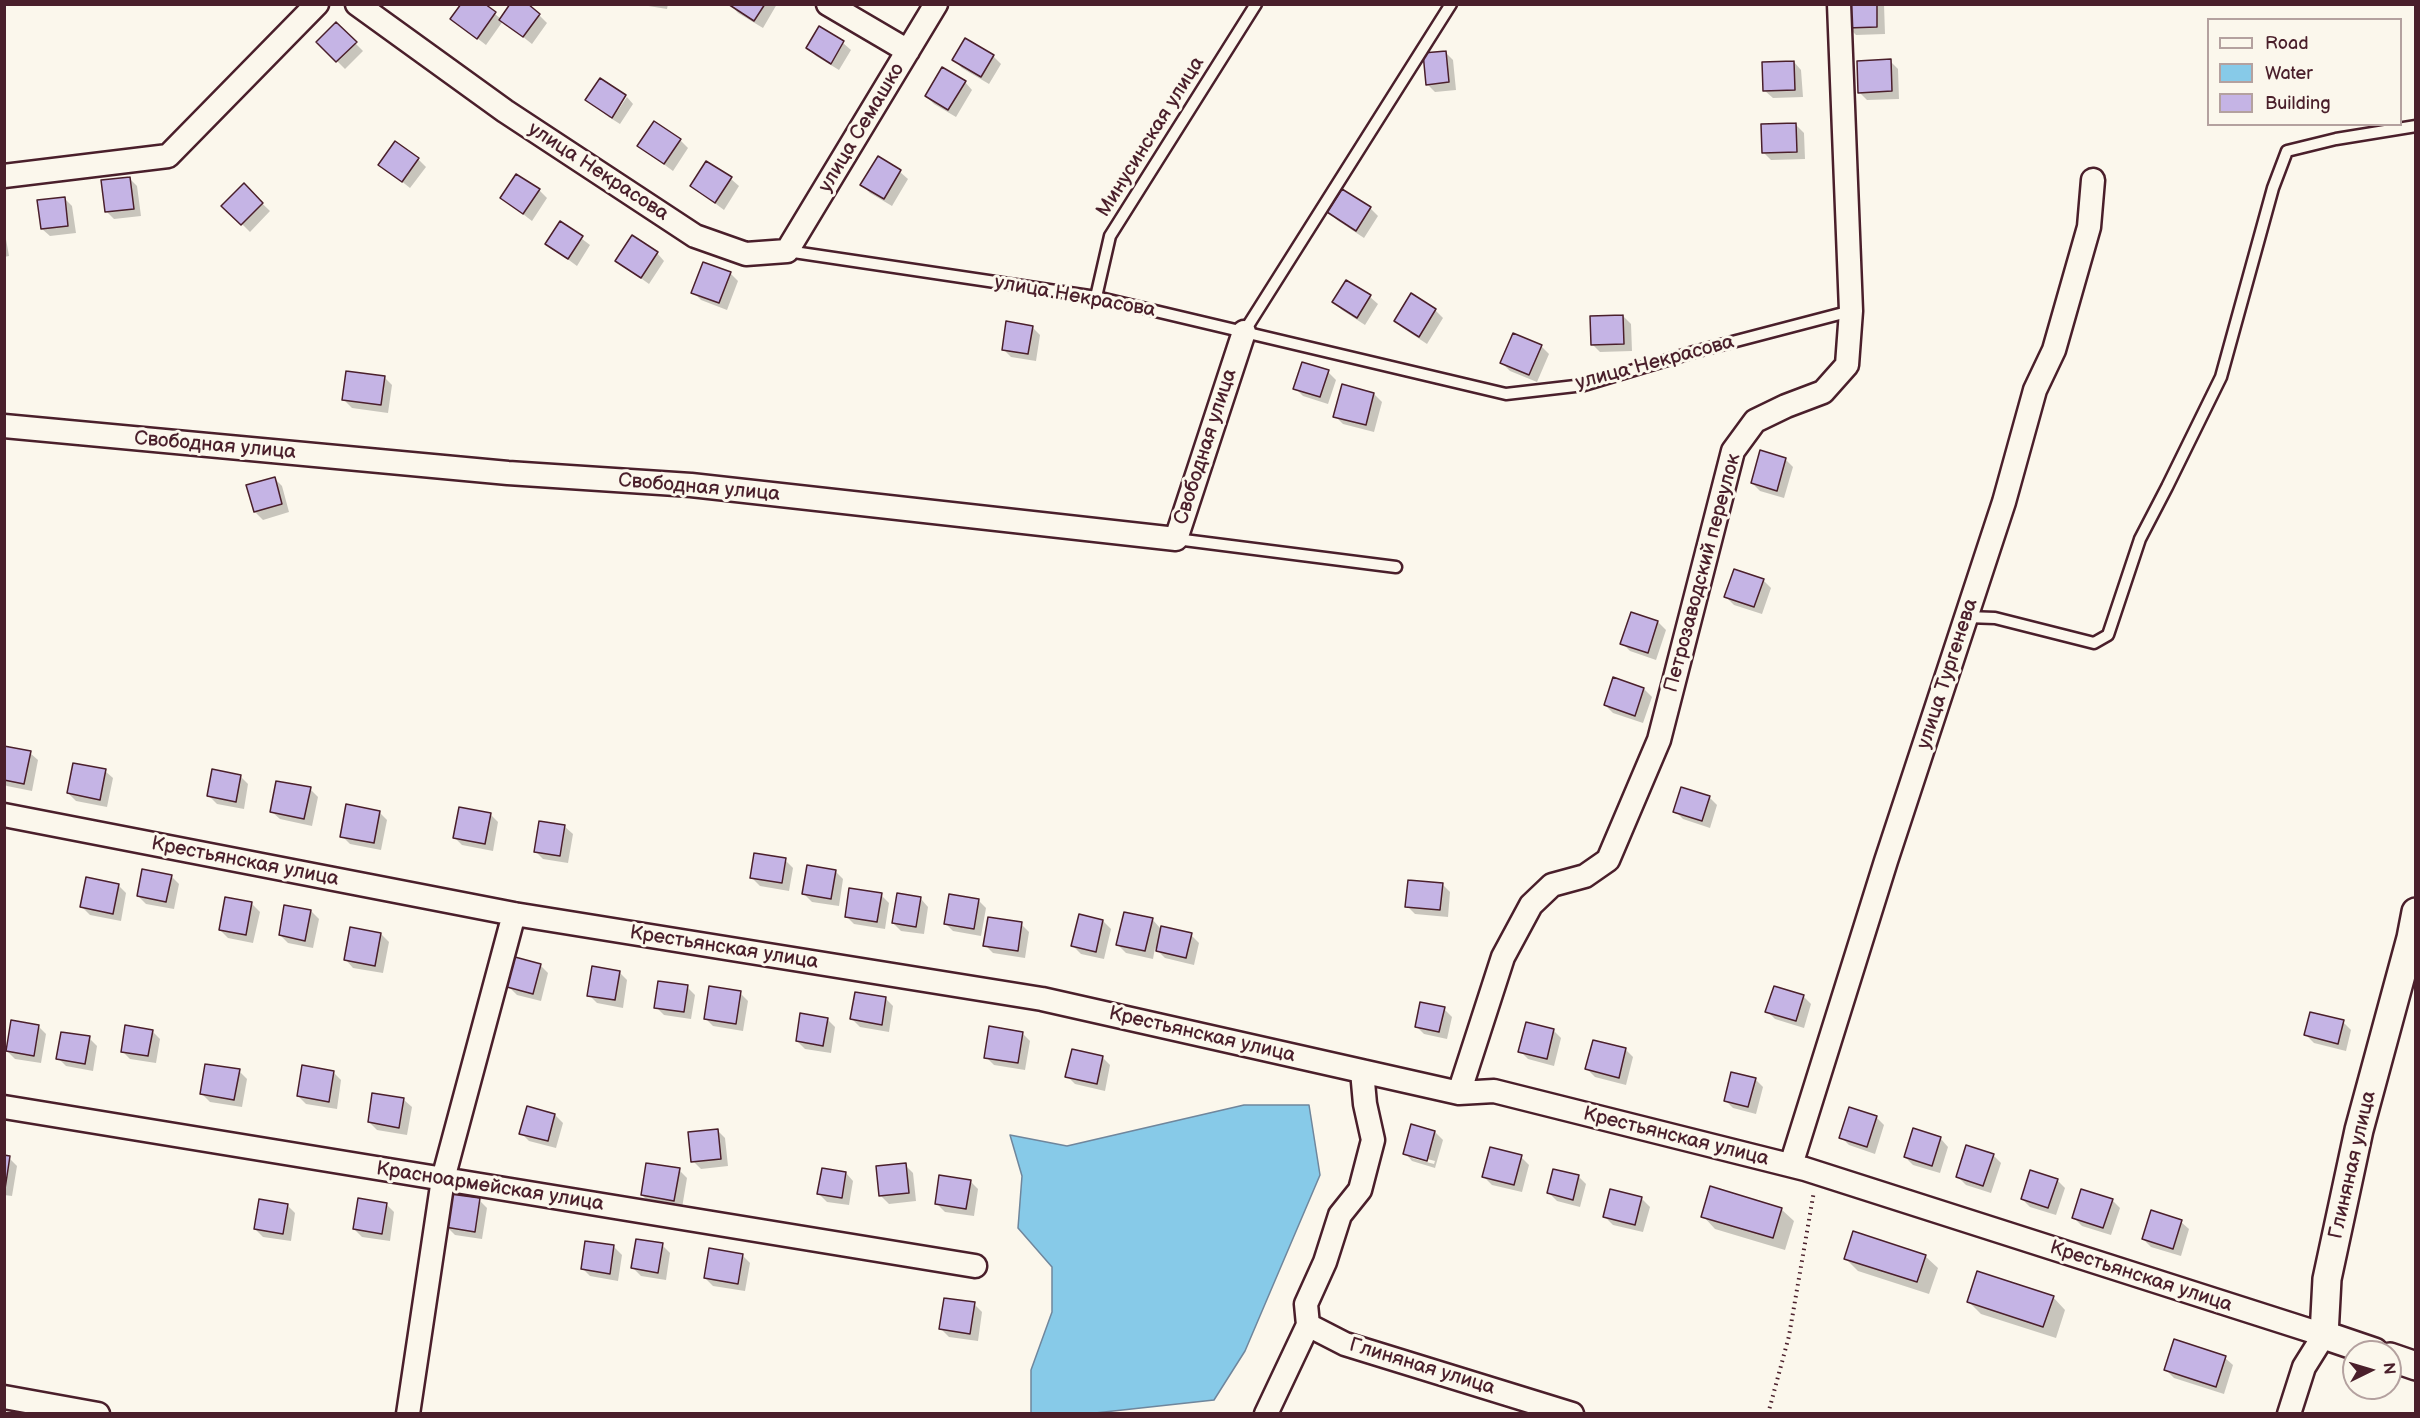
<!DOCTYPE html>
<html>
<head>
<meta charset="utf-8">
<style>
	body { margin:0 }
	#map { position:relative; width:2420px; height:1418px; overflow:hidden; background:#fbf7ec; font-family:"Balsamiq Sans",sans-serif }
	canvas { display:block }
	.frame { position:absolute; inset:0; border:6px solid #4a1f2b; pointer-events:none }
	.legend { position:absolute; left:2207px; top:18px; width:195px; height:108px; box-sizing:border-box; background:#fbf7ec; border:2px solid #b4a19f; margin:0; padding:8px 10px; list-style:none; font-size:18px; color:#4a1f2b }
	.legend li { display:flex; align-items:center; gap:12px; height:30px }
	.legend b { width:30px; border:2px solid #b4a19f }
	.north { position:absolute; left:2342px; top:1340px; width:60px; height:60px; box-sizing:border-box; background:#fbf7ec; border:2px solid #b4a19f; border-radius:50%; rotate:85deg; font-size:16px; font-weight:700; line-height:24px; text-align:center; color:#4a1f2b }
	.north::after { content:''; display:block; margin:auto; width:21px; height:27px; background:#4a1f2b; clip-path:polygon(50% 0,100% 100%,50% 72%,0 100%) }
</style>
</head>
<body>
<div id="map">
<canvas width="2420" height="1418"></canvas>
<div class="frame"></div>
<ul class="legend">
<li><b style="height:8px;background:#fbf7ec"></b>Road</li>
<li><b style="height:16px;background:#87cae8"></b>Water</li>
<li><b style="height:16px;background:#c5b4e5"></b>Building</li>
</ul>
<div class="north">N</div>
</div>
<script>
const g = document.querySelector('canvas').getContext('2d');
g.lineJoin = 'round';
function fill(path, color) { g.fillStyle = color; g.fill(path, 'evenodd'); }
const toPath = rows => new Path2D(rows.map(r => 'M' + r).join(''));
function strokePath(path, color, width, dash) { g.strokeStyle = color; g.lineWidth = width; g.lineCap = dash ? 'butt' : 'round'; g.setLineDash(dash || []); g.stroke(path); }
function write(font, color, halo, rows, align = 'center') {
  g.font = font + ' "Balsamiq Sans",sans-serif'; g.lineWidth = 6; g.setLineDash([]); g.textBaseline = 'middle'; g.strokeStyle = halo; g.fillStyle = color; for (const [text, x, y, turn = 0] of rows) {
    g.save(); g.translate(x, y); g.rotate((+turn || 0) * Math.PI / 180); g.textAlign = isNaN(turn) ? turn : align; if (halo) g.strokeText(text, 0, 0); g.fillText(text, 0, 0); g.restore();
  }
}
const water = toPath([
	[1244,1105,1309,1105,1320,1175,1245,1351,1214,1400,1095,1413,1031,1413,1031,1370,1052,1312,1052,1267,1018,1228,1022,1176,1010,1135,1067,1146,1244,1105]
]);
fill(water, '#87cae8');
strokePath(water, '#6f869c', 1.5);
fill(toPath([
	[483,4,501,19,539,15,547,23,532,44,503,21,486,45,452,19],
	[636,4,668,4,667,9],
	[730,4,777,4,763,28,738,13],
	[1847,4,1884,4,1885,34,1856,35,1848,27],
	[336,24,363,51,345,69,318,42],
	[820,28,843,43,851,50,839,70,816,56,808,48],
	[1445,52,1453,60,1456,90,1435,92,1427,84],
	[993,56,1001,64,989,84,962,68,954,60],
	[1890,61,1898,69,1899,99,1867,100,1859,92],
	[1794,62,1801,70,1803,97,1773,98,1765,91],
	[965,82,972,90,956,117,934,104,926,96],
	[624,96,610,118,587,100],
	[627,97,633,104,620,124,612,119],
	[1796,125,1804,133,1805,159,1771,160,1763,152],
	[680,140,688,148,673,171,639,146],
	[418,159,426,167,410,188,380,164],
	[900,172,908,179,892,206,870,193,862,185],
	[129,178,137,186,141,216,114,219,106,211],
	[731,179,739,186,724,210,692,186],
	[244,186,270,211,250,232,224,206],
	[539,190,547,198,532,221,502,198],
	[64,198,72,206,76,233,50,236,42,229],
	[1370,208,1378,216,1364,238,1337,220,1329,212],
	[561,223,590,245,577,266,547,244],
	[4,228,9,256,4,257],
	[657,253,664,261,649,284,617,261],
	[730,273,738,281,727,310,701,300,693,292],
	[1347,282,1370,297,1378,304,1365,325,1342,310,1334,302],
	[1435,310,1443,318,1427,344,1403,328,1395,321],
	[1623,316,1631,324,1632,351,1600,352,1592,344],
	[1032,327,1040,335,1036,361,1011,357,1003,349],
	[1541,346,1549,354,1537,382,1510,371,1502,363],
	[1328,372,1336,380,1328,404,1303,396,1295,388],
	[384,377,392,385,388,413,352,408,344,400],
	[1374,394,1382,402,1374,432,1343,424,1335,416],
	[1785,459,1793,467,1784,498,1760,491,1752,483],
	[274,478,282,486,289,512,263,520,255,512],
	[1763,580,1771,588,1762,614,1734,605,1726,597],
	[1632,613,1658,622,1666,630,1656,660,1630,651,1622,643],
	[1644,689,1652,697,1643,723,1613,713,1605,705],
	[4,749,30,753,38,760,32,791,7,786,4,784],
	[105,771,113,778,107,807,76,801,68,793],
	[240,776,248,784,244,809,217,804,209,796],
	[310,789,318,797,312,826,280,819,272,812],
	[1709,797,1717,805,1710,828,1683,819,1675,811],
	[379,812,387,820,381,850,350,844,342,836],
	[490,814,498,822,493,851,462,845,454,837],
	[565,827,573,834,568,863,543,859,535,851],
	[785,860,793,868,789,891,760,886,752,878],
	[835,871,843,879,839,906,812,902,804,894],
	[171,876,179,884,174,909,146,904,138,896],
	[1442,884,1450,892,1448,917,1415,914,1407,906],
	[118,885,126,893,121,921,90,915,82,907],
	[881,895,889,903,885,929,854,924,846,916],
	[921,899,928,907,924,934,901,931,893,923],
	[978,900,986,908,981,936,953,931,945,923],
	[252,904,260,912,253,943,228,938,220,930],
	[311,911,319,919,313,948,288,943,280,935],
	[1152,919,1160,928,1191,935,1199,943,1194,965,1165,958,1155,948,1153,959,1126,953,1118,945],
	[1103,921,1111,929,1104,959,1081,954,1073,946],
	[1021,924,1029,932,1025,958,993,953,985,945],
	[381,934,389,942,383,973,353,968,346,960],
	[540,965,548,973,541,1001,517,995,509,987],
	[619,972,627,980,623,1008,597,1003,589,995],
	[687,987,695,995,691,1019,664,1015,656,1007],
	[740,993,748,1001,743,1031,713,1026,705,1018],
	[1803,996,1811,1004,1804,1028,1775,1019,1767,1011],
	[885,998,893,1006,889,1032,860,1027,852,1019],
	[1444,1009,1452,1017,1447,1039,1424,1034,1416,1026],
	[827,1019,835,1027,831,1053,805,1049,797,1041],
	[2343,1022,2351,1030,2346,1051,2314,1043,2306,1035],
	[38,1026,46,1034,41,1063,15,1059,7,1051],
	[1553,1030,1561,1038,1554,1066,1528,1059,1520,1051],
	[152,1031,160,1039,156,1063,130,1059,122,1051],
	[1022,1033,1030,1041,1025,1070,994,1065,986,1057],
	[89,1038,97,1046,93,1071,66,1066,58,1058],
	[1625,1049,1633,1057,1626,1085,1595,1077,1587,1069],
	[1102,1057,1110,1065,1105,1091,1075,1084,1067,1076],
	[239,1071,247,1079,242,1107,210,1102,202,1094],
	[333,1072,341,1080,337,1109,306,1104,298,1096],
	[1755,1079,1763,1087,1756,1114,1733,1108,1725,1100],
	[404,1100,412,1107,407,1135,377,1130,369,1122],
	[555,1115,563,1123,556,1148,529,1141,521,1133],
	[1876,1117,1884,1125,1875,1154,1849,1145,1841,1137],
	[717,1130,725,1138,728,1166,701,1169,693,1161],
	[1914,1130,1941,1139,1948,1147,1940,1173,1913,1165,1905,1157],
	[1435,1132,1443,1140,1435,1168,1412,1161,1405,1153],
	[1412,1155,1435,1161,1434,1164,1412,1158],
	[1993,1155,2001,1163,1991,1193,1966,1185,1958,1177],
	[4,1157,9,1158,17,1166,12,1196,4,1195],
	[1521,1157,1529,1165,1522,1192,1492,1185,1484,1177],
	[905,1165,913,1173,916,1201,889,1204,881,1196],
	[679,1170,687,1178,682,1208,650,1203,642,1195],
	[846,1173,853,1181,849,1205,827,1202,819,1194],
	[1578,1176,1586,1184,1580,1207,1557,1201,1549,1193],
	[2057,1180,2065,1188,2056,1215,2030,1207,2022,1199],
	[970,1181,978,1189,974,1216,945,1212,937,1204],
	[1642,1199,1650,1207,1643,1232,1613,1225,1605,1217],
	[479,1200,487,1208,482,1239,455,1235,447,1227],
	[2112,1200,2120,1208,2111,1235,2082,1226,2074,1218],
	[386,1204,394,1212,390,1241,362,1237,354,1229],
	[287,1205,295,1213,291,1241,263,1237,255,1229],
	[1781,1209,1794,1221,1785,1250,1715,1229,1703,1216],
	[2181,1222,2189,1229,2181,1256,2151,1247,2143,1239],
	[662,1245,670,1253,666,1280,641,1276,633,1268],
	[614,1247,622,1255,618,1281,590,1276,582,1268],
	[742,1255,750,1263,745,1291,713,1286,705,1278],
	[1925,1256,1938,1268,1929,1294,1858,1271,1845,1258],
	[2053,1297,2065,1310,2056,1338,1981,1314,1969,1302],
	[974,1304,982,1312,978,1341,949,1337,941,1329],
	[2225,1358,2233,1365,2224,1394,2174,1378,2166,1370]
]), '#0003');
const building = toPath([
	[461,4,485,4,496,12,477,39,450,19,461,4],
	[510,4,528,4,540,14,523,37,499,20,510,4],
	[728,4,765,4,754,21,728,4],
	[1846,4,1877,4,1877,27,1847,28,1846,4],
	[336,22,357,42,336,62,316,42,336,22],
	[819,26,844,41,831,64,806,48,819,26],
	[965,38,994,55,981,77,952,60,965,38],
	[1446,51,1449,82,1426,85,1423,53,1446,51],
	[1891,59,1892,91,1858,93,1857,61,1891,59],
	[1794,61,1795,90,1763,91,1762,62,1794,61],
	[942,67,966,81,948,110,925,96,942,67],
	[600,78,626,95,612,118,585,100,600,78],
	[654,121,681,139,664,164,637,146,654,121],
	[1796,123,1797,152,1762,153,1761,124,1796,123],
	[395,141,419,158,402,182,378,165,395,141],
	[878,156,901,170,884,199,860,185,878,156],
	[706,161,732,177,715,203,690,186,706,161],
	[516,174,540,189,523,214,500,198,516,174],
	[130,177,134,209,105,212,101,180,130,177],
	[244,183,263,203,241,225,221,206,244,183],
	[1342,189,1371,207,1356,231,1327,212,1342,189],
	[65,197,68,226,41,229,37,200,65,197],
	[560,221,583,236,568,259,545,244,560,221],
	[632,235,658,252,641,278,615,261,632,235],
	[703,262,731,272,719,303,691,293,703,262],
	[1346,280,1371,295,1357,318,1332,302,1346,280],
	[1411,293,1436,309,1419,337,1394,321,1411,293],
	[1623,315,1624,344,1591,345,1590,316,1623,315],
	[1006,321,1033,326,1028,354,1002,350,1006,321],
	[1513,333,1542,345,1529,375,1500,363,1513,333],
	[1302,362,1329,370,1320,397,1293,389,1302,362],
	[346,371,385,376,381,405,342,400,346,371],
	[1342,384,1374,393,1366,425,1333,417,1342,384],
	[1760,450,1786,458,1777,491,1751,483,1760,450],
	[275,477,282,504,254,512,246,485,275,477],
	[1734,569,1764,579,1754,607,1724,597,1734,569],
	[1631,612,1658,621,1648,653,1620,644,1631,612],
	[1613,677,1644,688,1635,716,1604,705,1613,677],
	[4,746,31,751,24,784,4,780,4,746],
	[73,763,106,769,100,800,67,793,73,763],
	[212,769,241,775,236,802,207,796,212,769],
	[276,781,311,787,304,819,270,812,276,781],
	[1681,787,1710,796,1702,821,1673,812,1681,787],
	[346,804,380,811,374,843,340,837,346,804],
	[459,807,491,813,485,844,453,838,459,807],
	[539,821,565,825,560,856,534,852,539,821],
	[754,853,786,858,782,883,750,878,754,853],
	[807,865,836,870,831,899,802,894,807,865],
	[142,869,172,875,166,902,137,896,142,869],
	[86,877,119,884,113,914,80,907,86,877],
	[1408,880,1443,883,1440,910,1405,907,1408,880],
	[849,888,882,893,877,922,845,917,849,888],
	[897,893,921,897,916,927,892,923,897,893],
	[949,894,979,899,974,929,944,924,949,894],
	[225,897,252,902,246,935,219,930,225,897],
	[284,905,311,910,305,941,279,935,284,905],
	[1124,912,1153,918,1145,951,1116,945,1124,912],
	[1079,914,1103,920,1096,952,1071,946,1079,914],
	[988,917,1022,922,1018,951,983,946,988,917],
	[1161,926,1192,933,1186,958,1156,951,1161,926],
	[350,927,381,933,375,966,344,960,350,927],
	[515,957,541,964,533,994,507,987,515,957],
	[592,966,620,971,615,1000,587,996,592,966],
	[658,981,688,985,684,1012,654,1008,658,981],
	[709,986,741,991,736,1024,704,1019,709,986],
	[1774,986,1804,995,1796,1021,1765,1012,1774,986],
	[855,992,886,997,882,1025,850,1019,855,992],
	[1420,1002,1445,1007,1439,1032,1415,1027,1420,1002],
	[2310,1012,2344,1020,2338,1044,2304,1035,2310,1012],
	[800,1013,828,1018,823,1046,796,1041,800,1013],
	[11,1020,39,1025,34,1056,6,1051,11,1020],
	[1526,1022,1554,1029,1547,1059,1518,1052,1526,1022],
	[125,1025,153,1030,148,1056,121,1052,125,1025],
	[989,1026,1023,1032,1018,1063,984,1058,989,1026],
	[61,1032,90,1036,85,1064,56,1059,61,1032],
	[1593,1040,1626,1048,1619,1078,1585,1069,1593,1040],
	[1072,1049,1103,1056,1097,1084,1065,1077,1072,1049],
	[205,1064,240,1069,234,1100,200,1094,205,1064],
	[302,1065,334,1071,329,1102,297,1096,302,1065],
	[1731,1072,1756,1078,1748,1107,1724,1101,1731,1072],
	[372,1093,404,1098,399,1128,368,1122,372,1093],
	[527,1106,555,1114,548,1141,519,1134,527,1106],
	[1849,1107,1877,1116,1867,1147,1839,1138,1849,1107],
	[1411,1124,1435,1131,1427,1161,1403,1154,1411,1124],
	[1913,1128,1941,1137,1932,1166,1904,1157,1913,1128],
	[718,1129,721,1159,691,1162,688,1132,718,1129],
	[1966,1145,1994,1154,1983,1186,1956,1177,1966,1145],
	[1490,1147,1522,1155,1514,1185,1482,1177,1490,1147],
	[4,1155,10,1156,5,1189,4,1189,4,1155],
	[646,1163,680,1168,674,1201,641,1195,646,1163],
	[906,1163,909,1193,879,1196,876,1166,906,1163],
	[822,1168,846,1172,842,1198,817,1194,822,1168],
	[1553,1169,1579,1175,1573,1200,1547,1193,1553,1169],
	[2030,1170,2058,1179,2048,1208,2021,1199,2030,1170],
	[939,1175,971,1180,966,1209,935,1204,939,1175],
	[1710,1186,1782,1208,1773,1238,1701,1217,1710,1186],
	[1610,1189,1642,1197,1635,1225,1603,1217,1610,1189],
	[2081,1189,2113,1199,2103,1228,2072,1218,2081,1189],
	[450,1194,480,1198,475,1232,445,1227,450,1194],
	[358,1198,387,1203,382,1234,353,1229,358,1198],
	[259,1199,288,1204,283,1234,254,1229,259,1199],
	[2151,1210,2182,1220,2173,1249,2142,1239,2151,1210],
	[1853,1231,1926,1255,1917,1282,1844,1259,1853,1231],
	[636,1239,663,1243,658,1273,631,1268,636,1239],
	[585,1241,614,1245,610,1274,581,1269,585,1241],
	[709,1248,743,1254,738,1284,704,1278,709,1248],
	[1977,1271,2054,1296,2043,1327,1967,1302,1977,1271],
	[944,1298,975,1302,970,1334,939,1329,944,1298],
	[2174,1339,2226,1356,2216,1387,2164,1370,2174,1339]
]);
fill(building, '#c5b4e5');
strokePath(building, '#4a1f2b', 1.5);
const service = toPath([
	[787,251,1096,297,1506,394,1584,385,1694,352,1851,311],
	[1096,297,1110,236,1256,4],
	[1244,332,1451,4],
	[1176,539,1396,567],
	[1967,617,1995,618,2094,643,2108,635,2140,539,2167,487,2221,377,2273,188,2287,151,2336,139,2416,126]
]);
const minor = toPath([
	[357,4,505,111,695,236,746,254,787,251,936,4],
	[828,4,908,51],
	[4,176,168,156,317,4],
	[4,426,508,473,691,485,1176,539,1244,332],
	[4,815,514,914,1042,999,1459,1093,1494,1091,1805,1169,2324,1335,2304,1367,2289,1414],
	[1459,1093,1503,957,1531,905,1552,885,1585,876,1608,860,1659,740,1733,451,1755,421,1786,406,1823,392,1847,365,1851,311,1839,4],
	[4,1107,975,1266],
	[1791,1165,1886,861,2004,502,2035,390,2054,350,2089,227,2093,180],
	[1308,1325,1345,1344,1572,1414],
	[4,1397,98,1414],
	[408,1414,443,1179,514,914],
	[1266,1414,1308,1325,1306,1304,1325,1262,1340,1215,1360,1190,1373,1140,1365,1104,1362,1071]
]);
const tertiary = toPath([
	[2374,1352,2324,1335,2327,1279,2359,1130,2411,938,2416,912],
	[2390,1357,2416,1366]
]);
strokePath(service, '#4a1f2b', 15);
strokePath(minor, '#4a1f2b', 27);
strokePath(tertiary, '#4a1f2b', 32);
strokePath(toPath([
	[1768,1414,1789,1336,1814,1191]
]), '#4a1f2b', 4, [1.5, 4.5]);
strokePath(service, '#fbf7ec', 10);
strokePath(minor, '#fbf7ec', 22);
strokePath(tertiary, '#fbf7ec', 27);
write('20px', '#4a1f2b', '#fbf7ec', [
	["улица Семашко",862,128,-59],
	["Минусинская улица",1151,137,-58],
	["улица Некрасова",598,172,33],
	["улица Некрасова",1075,297,10],
	["улица Некрасова",1655,363,-15],
	["Свободная улица",215,446,5],
	["Свободная улица",1206,447,-72],
	["Свободная улица",699,488,5],
	["Петрозаводский переулок",1703,573,-75],
	["улица Тургенева",1948,674,-72],
	["Крестьянская улица",245,862,11],
	["Крестьянская улица",724,948,9],
	["Крестьянская улица",1202,1035,13],
	["Крестьянская улица",1676,1137,14],
	["Глиняная улица",2353,1165,-77],
	["Красноармейская улица",490,1187,9],
	["Крестьянская улица",2141,1277,18],
	["Глиняная улица",1422,1367,17]
]);
</script>
</body>
</html>
